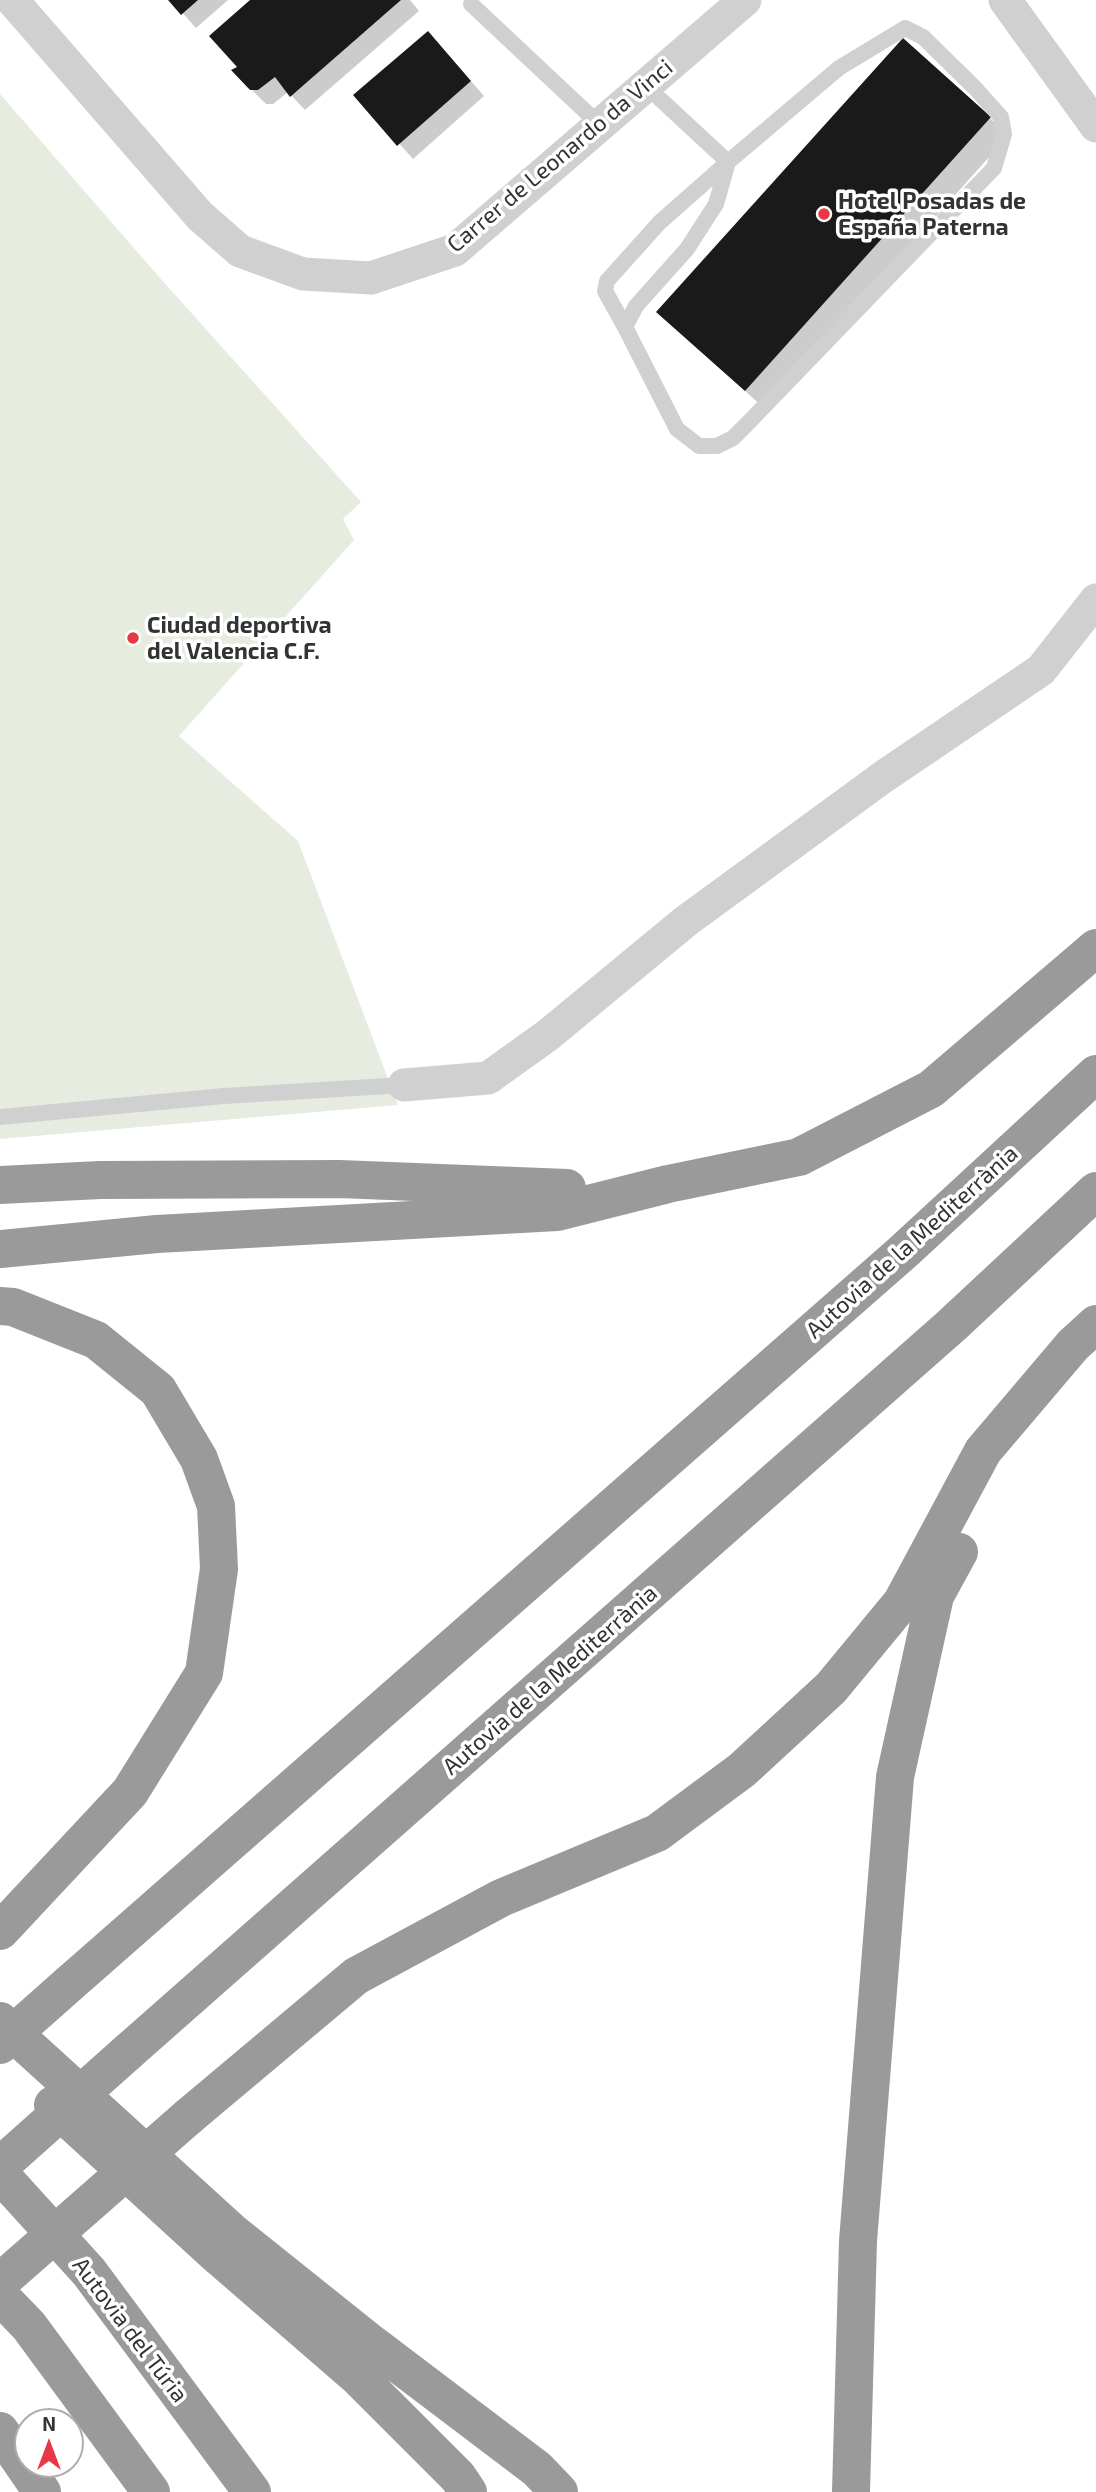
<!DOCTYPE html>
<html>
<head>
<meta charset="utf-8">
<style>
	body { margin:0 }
	#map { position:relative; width:1096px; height:2492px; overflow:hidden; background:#fff; font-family:"Exo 2",sans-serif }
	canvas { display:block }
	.north { position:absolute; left:14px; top:2408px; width:70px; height:70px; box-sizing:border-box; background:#fff; border:2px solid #adadad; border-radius:50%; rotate:0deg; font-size:19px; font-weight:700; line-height:28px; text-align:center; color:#333 }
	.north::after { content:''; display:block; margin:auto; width:24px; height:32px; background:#e63946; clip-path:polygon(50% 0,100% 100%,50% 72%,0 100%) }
</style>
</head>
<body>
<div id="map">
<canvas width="1096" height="2492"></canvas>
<div class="north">N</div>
</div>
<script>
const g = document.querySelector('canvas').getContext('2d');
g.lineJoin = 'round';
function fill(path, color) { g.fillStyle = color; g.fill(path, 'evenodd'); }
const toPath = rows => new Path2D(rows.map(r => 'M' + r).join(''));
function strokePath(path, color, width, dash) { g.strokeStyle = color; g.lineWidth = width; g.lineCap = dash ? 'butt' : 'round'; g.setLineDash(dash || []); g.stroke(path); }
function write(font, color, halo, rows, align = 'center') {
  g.font = font + ' "Exo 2",sans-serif'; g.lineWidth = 7; g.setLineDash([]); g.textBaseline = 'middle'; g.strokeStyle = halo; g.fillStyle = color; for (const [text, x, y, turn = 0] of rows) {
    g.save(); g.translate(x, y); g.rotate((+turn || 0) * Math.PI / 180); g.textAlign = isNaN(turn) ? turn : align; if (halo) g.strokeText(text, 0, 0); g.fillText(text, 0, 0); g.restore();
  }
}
fill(toPath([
	[0,94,160,278,361,502,343,519,354,540,179,736,298,841,398,1105,0,1139]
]), '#e6ecdf');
fill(toPath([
	[171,0,228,0,196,28],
	[253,0,410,0,419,11,305,110,288,92,273,104,266,104,251,89,239,67],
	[442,48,484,96,413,159,356,95],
	[990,118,1008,136,764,408,677,330]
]), '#0003');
fill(toPath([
	[168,0,198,0,181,15],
	[250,0,401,0,290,97,275,77,258,90,250,90,231,70,237,67,209,36],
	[428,31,471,81,397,146,353,95],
	[903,38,991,117,745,391,656,312]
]), '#1a1a1a');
strokePath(toPath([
	[471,4,600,125],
	[646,86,728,162,839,68,905,28,923,37,975,88,1001,117,1004,134,994,168,749,422,733,438,717,446,699,446,677,429,625,327,636,306,687,249,716,204,728,162],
	[625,327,605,291,607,281,659,223,728,162],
	[0,1117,224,1096,404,1085]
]), '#d0d0d0', 16);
strokePath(toPath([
	[12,0,200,216,240,251,303,274,371,278,455,250,745,0],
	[1005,0,1096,126],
	[404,1085,488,1078,548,1035,686,921,883,777,1041,670,1096,600]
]), '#d0d0d0', 33);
strokePath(toPath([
	[0,1185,100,1180,339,1179,567,1188],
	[0,1249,157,1234,557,1212,668,1184,799,1157,931,1089,1096,948],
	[0,1306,13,1307,96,1340,158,1390,199,1459,216,1506,219,1569,204,1673,130,1792,0,1931],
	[69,1984,903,1252,1096,1074],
	[0,2021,232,2232,372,2344,537,2469,559,2492],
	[129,2051,951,1326,1096,1191],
	[53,2105,217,2255,359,2378,458,2477,468,2492],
	[188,2117,356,1976,501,1898,657,1833,742,1770,831,1688,902,1602,983,1451,1073,1345,1096,1324],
	[0,2174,89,2272,252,2492],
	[0,2296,29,2326,151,2492],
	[0,2431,42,2492],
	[851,2492,858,2241,895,1777,935,1596,959,1552]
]), '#9a9a9a', 38);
strokePath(toPath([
	[0,2045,69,1984],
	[0,2166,129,2051],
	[0,2282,188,2117]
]), '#9a9a9a', 38);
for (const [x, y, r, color] of [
	[824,214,7,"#e63946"],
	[133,638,7,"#e63946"]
]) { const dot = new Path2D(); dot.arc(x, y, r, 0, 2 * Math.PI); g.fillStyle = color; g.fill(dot); strokePath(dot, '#fff', 2.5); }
write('23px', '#333', '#fff', [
	["Carrer de Leonardo da Vinci",560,156,-40],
	["Autovia de la Mediterrània",912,1242,-42],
	["Autovia de la Mediterrània",550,1680,-41],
	["Autovia del Túria",130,2330,53]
]);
write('bold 23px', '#333', '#fff', [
	["Hotel Posadas de",838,201],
	["España Paterna",838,227],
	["Ciudad deportiva",147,625],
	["del Valencia C.F.",147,651]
], 'left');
</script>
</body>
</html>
